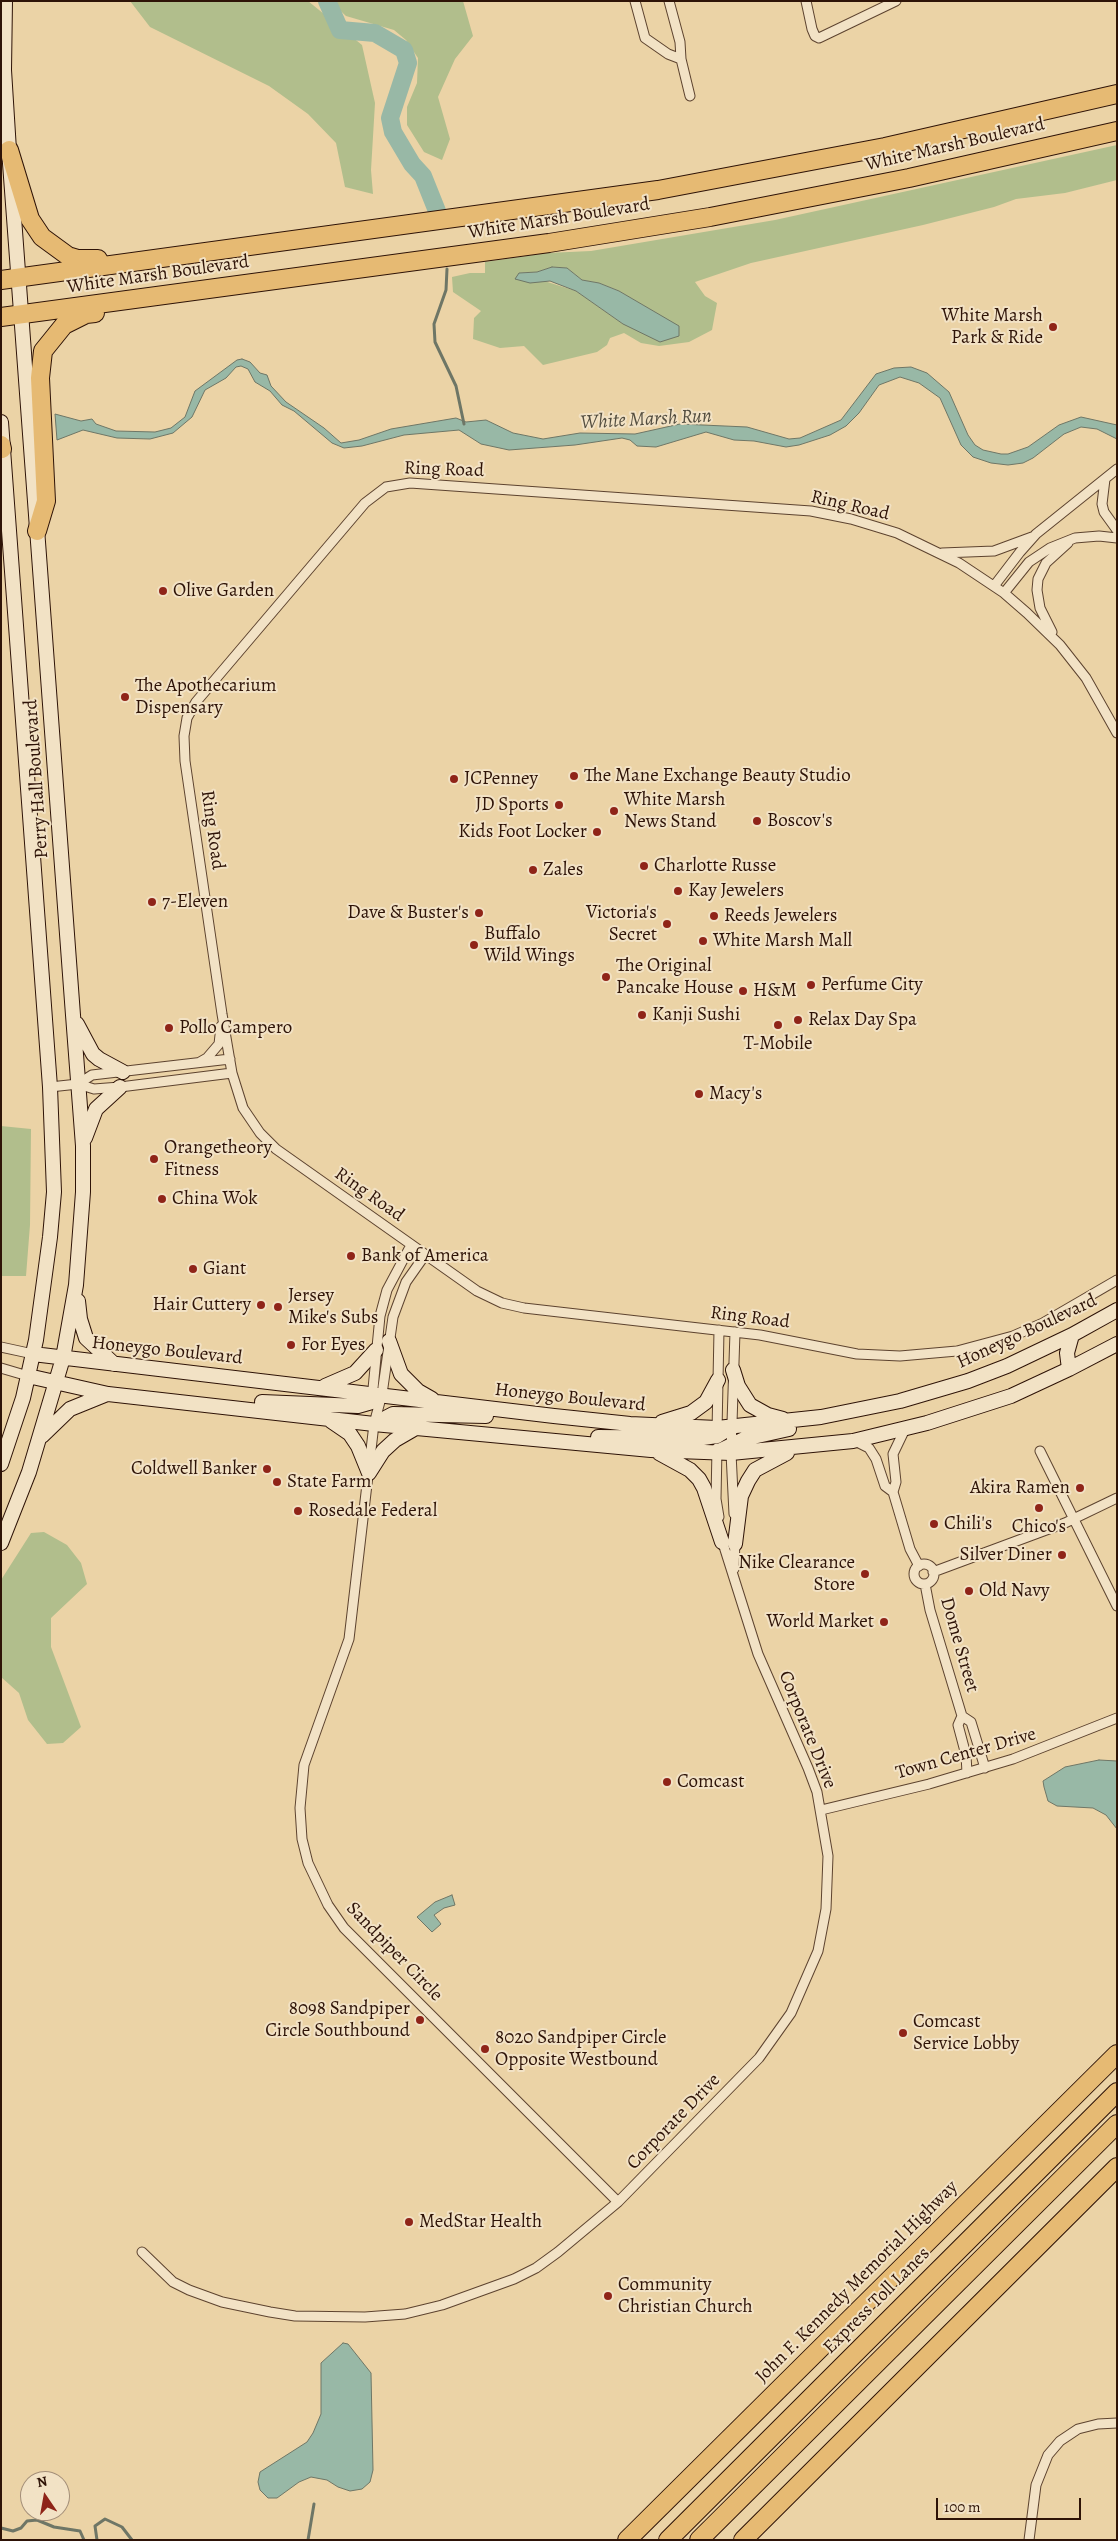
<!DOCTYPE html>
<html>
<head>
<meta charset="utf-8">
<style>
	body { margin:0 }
	#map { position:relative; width:1118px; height:2541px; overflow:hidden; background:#ebd3a6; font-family:Alegreya,serif }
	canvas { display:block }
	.frame { position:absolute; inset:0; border:2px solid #2e1307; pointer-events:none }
	.north { position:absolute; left:20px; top:2471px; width:50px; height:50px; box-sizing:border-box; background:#f2e2c5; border:1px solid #a48f79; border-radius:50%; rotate:348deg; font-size:14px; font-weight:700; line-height:20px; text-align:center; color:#2e1307 }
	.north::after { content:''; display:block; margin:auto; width:18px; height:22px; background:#8f2418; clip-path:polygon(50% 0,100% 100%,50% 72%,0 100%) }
	.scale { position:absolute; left:936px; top:2498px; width:145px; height:22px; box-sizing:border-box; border:2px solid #2e1307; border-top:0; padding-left:6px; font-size:15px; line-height:18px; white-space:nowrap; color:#2e1307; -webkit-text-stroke:4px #f2e2c5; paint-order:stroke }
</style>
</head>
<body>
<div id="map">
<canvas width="1118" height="2541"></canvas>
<div class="frame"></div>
<div class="north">N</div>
<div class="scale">100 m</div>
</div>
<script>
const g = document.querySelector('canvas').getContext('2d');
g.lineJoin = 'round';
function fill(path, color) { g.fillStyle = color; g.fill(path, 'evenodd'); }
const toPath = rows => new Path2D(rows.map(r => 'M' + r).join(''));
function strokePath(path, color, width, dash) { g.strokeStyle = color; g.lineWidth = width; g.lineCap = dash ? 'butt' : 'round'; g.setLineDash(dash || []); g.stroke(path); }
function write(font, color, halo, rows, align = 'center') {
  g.font = font + ' Alegreya,serif'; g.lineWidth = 4; g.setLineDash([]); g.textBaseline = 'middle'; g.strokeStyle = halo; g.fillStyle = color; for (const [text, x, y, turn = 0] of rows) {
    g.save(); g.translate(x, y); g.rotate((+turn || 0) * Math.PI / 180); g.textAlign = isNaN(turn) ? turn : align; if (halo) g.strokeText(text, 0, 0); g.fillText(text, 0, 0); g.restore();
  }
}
fill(toPath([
	[130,1,308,1,362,45,375,103,371,170,373,194,345,187,336,143,308,114,269,86,150,27],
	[330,1,463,1,473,36,455,59,438,97,450,139,442,160,424,152,407,125,407,107,417,83,418,58,406,40,394,30,346,16],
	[1117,145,1117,180,1065,193,1016,199,994,207,923,225,751,263,695,282,705,296,717,303,712,330,689,342,659,346,641,343,624,333,610,338,607,345,597,352,543,365,524,346,500,348,473,339,474,318,481,311,453,292,452,277,470,273,485,273,485,262,547,253,591,251,775,220],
	[552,267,567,268,582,280,599,283,619,291,678,326,623,324,576,291,519,273,537,272],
	[1,1126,31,1129,30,1225,26,1276,1,1276],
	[44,1532,67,1545,81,1563,87,1584,51,1618,51,1647,81,1727,63,1743,47,1744,28,1720,19,1693,1,1677,1,1580,31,1533]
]), '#b1be8c');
const water = toPath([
	[552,267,567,268,582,280,599,283,619,291,679,326,679,336,660,342,623,324,576,291,550,281,530,283,515,279,519,273,537,272,552,267],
	[242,359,250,362,260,373,267,375,271,386,286,402,324,428,341,443,359,440,391,429,456,418,466,422,486,420,513,433,543,439,580,433,635,434,680,424,747,427,789,439,800,438,841,420,876,374,894,368,911,367,927,373,949,392,968,435,975,445,983,450,1001,454,1008,454,1028,447,1059,425,1081,417,1117,425,1117,439,1097,429,1081,427,1064,434,1033,458,1023,463,1008,465,991,463,973,457,961,445,940,398,919,383,900,377,879,385,859,413,846,426,830,435,799,445,786,447,754,441,734,440,706,432,656,447,637,446,630,440,622,438,575,445,509,450,481,444,459,430,404,435,362,446,344,448,332,443,294,411,282,405,270,391,255,382,248,369,241,366,236,367,226,378,205,390,192,417,173,433,150,439,117,438,83,430,57,440,55,414,81,421,92,419,96,424,116,431,155,432,171,428,185,417,195,391,237,360,242,359],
	[1099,1760,1117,1761,1117,1829,1106,1815,1093,1808,1057,1806,1048,1801,1044,1787,1043,1781,1065,1767,1099,1760],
	[452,1895,455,1905,444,1908,434,1915,441,1924,432,1932,417,1917,435,1902,452,1895],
	[343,2343,348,2344,371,2373,373,2470,370,2482,362,2489,350,2491,338,2487,327,2480,311,2477,299,2482,277,2498,268,2498,260,2490,258,2482,260,2472,307,2442,313,2433,321,2414,321,2363,343,2343]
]);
fill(water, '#98b8a6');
strokePath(water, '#6e7666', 1);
strokePath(toPath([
	[447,269,446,290,434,324,435,342,456,386,464,424],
	[1,2528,13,2531,21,2528,27,2521,37,2520,54,2527,80,2531,84,2540],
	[97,2540,95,2526,105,2519,122,2527,132,2540],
	[308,2540,314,2504]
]), '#6e7666', 3);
strokePath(toPath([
	[327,1,340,30,375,33,404,50,408,63,390,118,393,132,412,164,423,176,437,211]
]), '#98b8a6', 18);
const street = toPath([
	[635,1,645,38,668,54,681,59],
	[669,1,680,42,681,59,690,96],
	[806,1,812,29,815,36,819,38,896,1],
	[1105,479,1102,504,1104,512,1117,530],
	[942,553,994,551,1032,537],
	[994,586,1020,552,1036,534,1117,469],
	[1004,593,1029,562,1050,548,1075,538,1099,536,1117,538],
	[1052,632,1040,608,1037,590,1038,579,1046,563,1068,543],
	[1117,733,1086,678,1060,645,1027,613,1004,593,959,563,897,533,851,519,811,511,410,483,386,487,365,503,196,702,187,718,184,736,185,761,222,1014,232,1073,243,1108,260,1133,276,1149,477,1291,502,1303,524,1308,760,1335,857,1354,900,1356,957,1351,1013,1336,1043,1323,1117,1280],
	[200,1062,207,1058,219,1044,221,1026],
	[78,1084,92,1075,230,1059],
	[50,1087,78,1084,94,1089,120,1087,232,1073],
	[425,1255,406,1282,393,1317,382,1394,374,1424,349,1639,304,1765,300,1808,302,1839,308,1863,328,1905,344,1928,618,2202],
	[1,1347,33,1354],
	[1,1368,28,1376],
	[372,1399,380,1316,387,1290,411,1245],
	[905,1429,893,1454,896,1482,893,1492,910,1549,919,1566],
	[717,1432,719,1330],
	[855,1441,869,1448,876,1459,885,1486,893,1492],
	[717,1448,716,1499,719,1517],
	[1040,1451,1117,1606],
	[734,1514,731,1453,735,1332],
	'914 1574a10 10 0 1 1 20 0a10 10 0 1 1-20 0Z',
	[734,1569,735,1540],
	[933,1572,1065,1523,1117,1498],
	[925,1584,930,1610,962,1716],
	[967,1773,966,1755,958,1725,962,1716,971,1722,985,1768],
	[821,1810,929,1784,1013,1759,1117,1718],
	[142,2252,173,2282,189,2290,222,2302,270,2312,295,2316,365,2317,405,2314,442,2305,514,2279,536,2268,558,2252,618,2202,759,2058,791,2013,818,1951,826,1909,828,1856,817,1792,808,1768,758,1654,721,1537],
	[1029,2540,1036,2485,1048,2455,1060,2441,1078,2429,1098,2424,1117,2423]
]);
const secondary = toPath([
	[1,422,50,1087,54,1192,50,1237,36,1340,23,1398,1,1464],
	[77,1024,93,1054,99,1059,123,1072],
	[85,1138,96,1109,120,1087],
	[78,1301,80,1319,86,1338,114,1364],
	[389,1341,401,1374,418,1391,432,1399],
	[33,1354,554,1416,630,1424,717,1428,821,1417,900,1401,968,1381,1007,1366,1072,1335,1117,1310],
	[1069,1369,1067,1353,1072,1335],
	[733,1370,738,1386,750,1405,768,1415,783,1419],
	[28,1376,108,1394,374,1424,651,1450,731,1453,853,1441,927,1423,1011,1396,1069,1369,1117,1344],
	[325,1386,355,1373,376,1350],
	[262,1402,358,1406,372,1402,382,1394],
	[331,1421,350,1434,358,1446,369,1473],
	[662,1422,691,1413,706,1402,718,1380],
	[374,1424,393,1414,486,1416],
	[42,1436,70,1409,107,1394],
	[598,1437,703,1438,717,1436,725,1431],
	[719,1451,744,1439,789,1429],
	[659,1453,690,1470,699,1479,704,1488,722,1542],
	[369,1473,383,1451,395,1440,414,1429],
	[1,1543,29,1472,63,1358,76,1285,83,1192,83,1146,73,1015,9,150,4,70,5,1],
	[735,1544,741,1496,748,1481,755,1470,787,1453]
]);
const highway = toPath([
	[9,150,30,219,42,237,68,256,78,259,98,259],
	[1,280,658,190,885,147,1117,94],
	[1,317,549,243,710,217,909,178,1117,131],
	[1,445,2,449],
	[37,531,46,501,40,378,43,351,64,325,86,314,95,313],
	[627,2540,1117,2054],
	[668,2540,1117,2092],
	[699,2540,1117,2124],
	[743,2540,1117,2167]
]);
strokePath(street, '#5d432f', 11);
strokePath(secondary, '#2e1307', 16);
strokePath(highway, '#2e1307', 20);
strokePath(street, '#f2e2c5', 9);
strokePath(secondary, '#f2e2c5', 14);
strokePath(highway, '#e6ba73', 18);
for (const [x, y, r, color] of [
	[1053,327,5,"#8f2418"],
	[163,591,5,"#8f2418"],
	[125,697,5,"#8f2418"],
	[574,776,5,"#8f2418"],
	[454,779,5,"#8f2418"],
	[559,805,5,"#8f2418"],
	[614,811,5,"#8f2418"],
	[757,821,5,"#8f2418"],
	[597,832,5,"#8f2418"],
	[644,866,5,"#8f2418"],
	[533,870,5,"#8f2418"],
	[678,891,5,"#8f2418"],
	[152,902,5,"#8f2418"],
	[479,913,5,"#8f2418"],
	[714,916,5,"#8f2418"],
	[667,924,5,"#8f2418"],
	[703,941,5,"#8f2418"],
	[474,945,5,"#8f2418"],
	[606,977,5,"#8f2418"],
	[811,985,5,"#8f2418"],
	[743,991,5,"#8f2418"],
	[642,1015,5,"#8f2418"],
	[798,1020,5,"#8f2418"],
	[778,1025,5,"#8f2418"],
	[169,1028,5,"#8f2418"],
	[699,1094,5,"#8f2418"],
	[154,1159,5,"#8f2418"],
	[162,1199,5,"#8f2418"],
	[351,1256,5,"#8f2418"],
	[193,1269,5,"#8f2418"],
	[261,1305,5,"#8f2418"],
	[278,1307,5,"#8f2418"],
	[291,1345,5,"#8f2418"],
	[267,1469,5,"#8f2418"],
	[277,1482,5,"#8f2418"],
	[1080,1488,5,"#8f2418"],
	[1039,1508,5,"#8f2418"],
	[298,1511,5,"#8f2418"],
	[934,1524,5,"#8f2418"],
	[1062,1555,5,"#8f2418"],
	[865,1574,5,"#8f2418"],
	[969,1591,5,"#8f2418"],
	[884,1622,5,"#8f2418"],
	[667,1782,5,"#8f2418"],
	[420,2020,5,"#8f2418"],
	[903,2033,5,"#8f2418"],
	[485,2049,5,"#8f2418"],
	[409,2222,5,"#8f2418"],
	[608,2296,5,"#8f2418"]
]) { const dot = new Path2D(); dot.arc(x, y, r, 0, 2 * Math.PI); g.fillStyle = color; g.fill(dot); strokePath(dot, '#f2e2c5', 2); }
write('19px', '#2e1307', '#f2e2c5', [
	["White Marsh Boulevard",955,145,-13],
	["White Marsh Boulevard",559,219,-9],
	["White Marsh Boulevard",158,275,-8],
	["Ring Road",444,470,2],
	["Ring Road",850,506,13],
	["Perry Hall Boulevard",37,779,-94],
	["Ring Road",212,830,82],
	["Ring Road",369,1195,35],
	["Ring Road",750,1318,7],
	["Honeygo Boulevard",1027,1332,-25],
	["Honeygo Boulevard",167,1351,6],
	["Honeygo Boulevard",570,1398,6],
	["Dome Street",959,1645,74],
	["Corporate Drive",807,1730,68],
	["Town Center Drive",966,1754,-16],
	["Sandpiper Circle",394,1952,46],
	["Corporate Drive",674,2122,-46],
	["John F. Kennedy Memorial Highway",857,2282,-45],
	["Express Toll Lanes",877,2301,-45]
]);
write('19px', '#2e1307', '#f2e2c5', [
	["White Marsh",1043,316,"right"],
	["Park & Ride",1043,338,"right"],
	["Olive Garden",173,591],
	["The Apothecarium",135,686],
	["Dispensary",135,708],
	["The Mane Exchange Beauty Studio",584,776],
	["JCPenney",464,779],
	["White Marsh",624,800],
	["News Stand",624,822],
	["JD Sports",549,805,"right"],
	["Boscov's",767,821],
	["Kids Foot Locker",587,832,"right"],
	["Charlotte Russe",654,866],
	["Zales",543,870],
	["Kay Jewelers",688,891],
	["7-Eleven",162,902],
	["Dave & Buster's",469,913,"right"],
	["Victoria's",657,913,"right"],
	["Secret",657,935,"right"],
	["Reeds Jewelers",724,916],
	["Buffalo",484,934],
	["Wild Wings",484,956],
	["White Marsh Mall",713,941],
	["The Original",616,966],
	["Pancake House",616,988],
	["Perfume City",821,985],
	["H&M",753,991],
	["Kanji Sushi",652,1015],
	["Relax Day Spa",808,1020],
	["Pollo Campero",179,1028],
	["T-Mobile",778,1044,"center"],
	["Macy's",709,1094],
	["Orangetheory",164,1148],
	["Fitness",164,1170],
	["China Wok",172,1199],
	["Bank of America",361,1256],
	["Giant",203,1269],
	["Jersey",288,1296],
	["Mike's Subs",288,1318],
	["Hair Cuttery",251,1305,"right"],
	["For Eyes",301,1345],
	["Coldwell Banker",257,1469,"right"],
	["State Farm",287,1482],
	["Akira Ramen",1070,1488,"right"],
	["Rosedale Federal",308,1511],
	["Chili's",944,1524],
	["Chico's",1039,1527,"center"],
	["Silver Diner",1052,1555,"right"],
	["Nike Clearance",855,1563,"right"],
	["Store",855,1585,"right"],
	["Old Navy",979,1591],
	["World Market",874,1622,"right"],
	["Comcast",677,1782],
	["8098 Sandpiper",410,2009,"right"],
	["Circle Southbound",410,2031,"right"],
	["Comcast",913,2022],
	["Service Lobby",913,2044],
	["8020 Sandpiper Circle",495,2038],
	["Opposite Westbound",495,2060],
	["MedStar Health",419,2222],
	["Community",618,2285],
	["Christian Church",618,2307]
], 'left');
write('italic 20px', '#534d3f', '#f2e2c5', [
	["White Marsh Run",646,420,-3]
]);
</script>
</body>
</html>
